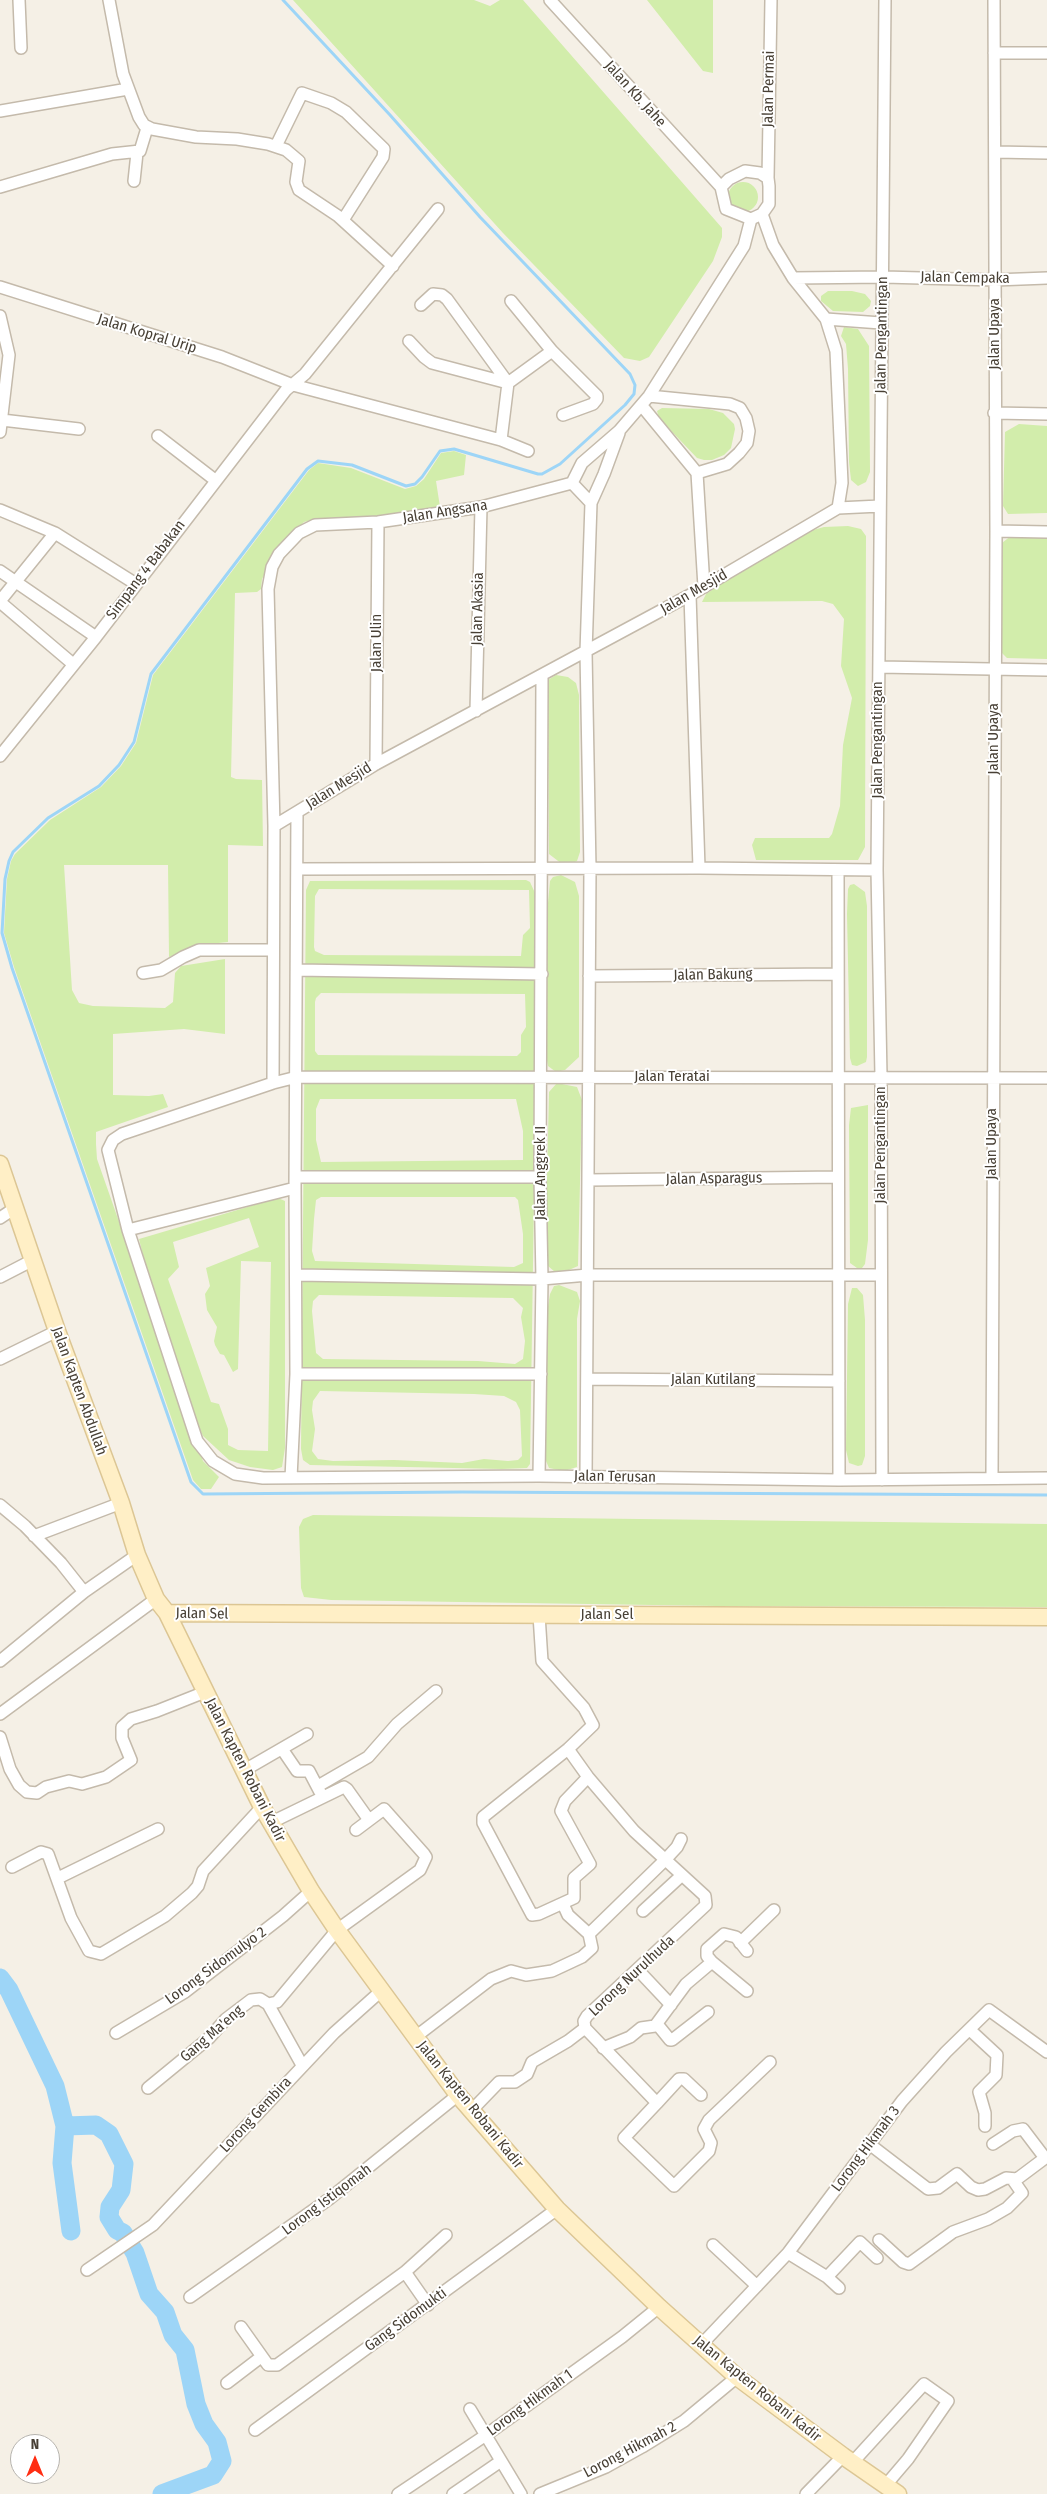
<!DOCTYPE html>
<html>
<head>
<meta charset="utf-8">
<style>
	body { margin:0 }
	#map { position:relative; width:1047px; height:2494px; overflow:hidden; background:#f5f0e6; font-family:"Fira Sans Condensed",sans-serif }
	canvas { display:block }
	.north { position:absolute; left:10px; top:2434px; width:50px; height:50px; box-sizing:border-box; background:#fff; border:1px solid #b6b3ae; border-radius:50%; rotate:0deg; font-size:14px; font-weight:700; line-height:20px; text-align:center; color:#484035 }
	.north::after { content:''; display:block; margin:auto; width:18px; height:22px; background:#ff2e13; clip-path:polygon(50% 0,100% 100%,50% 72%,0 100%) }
</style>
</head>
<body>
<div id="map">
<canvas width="1047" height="2494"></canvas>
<div class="north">N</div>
</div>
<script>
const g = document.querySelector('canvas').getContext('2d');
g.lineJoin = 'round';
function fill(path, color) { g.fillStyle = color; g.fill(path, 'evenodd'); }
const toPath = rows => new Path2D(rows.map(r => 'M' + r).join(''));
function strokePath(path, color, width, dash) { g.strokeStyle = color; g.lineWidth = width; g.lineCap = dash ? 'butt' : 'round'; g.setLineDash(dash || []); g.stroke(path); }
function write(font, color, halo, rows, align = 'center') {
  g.font = font + ' "Fira Sans Condensed",sans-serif'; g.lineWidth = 4; g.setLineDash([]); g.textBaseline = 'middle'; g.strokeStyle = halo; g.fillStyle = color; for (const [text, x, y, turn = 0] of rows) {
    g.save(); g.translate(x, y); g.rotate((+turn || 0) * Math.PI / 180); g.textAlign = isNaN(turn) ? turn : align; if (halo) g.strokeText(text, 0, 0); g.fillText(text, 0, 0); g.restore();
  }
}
fill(toPath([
	[293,0,474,0,490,6,500,0,523,0,722,228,722,237,713,261,649,357,640,361,624,358,503,233],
	[647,0,713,0,713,73,703,71],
	'728 197a15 15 0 1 1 30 0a15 15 0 1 1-30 0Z',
	[828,291,852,291,865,294,871,301,870,306,863,312,833,311,821,301,821,296],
	[844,327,858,329,869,346,870,472,866,482,858,486,851,480,849,462,848,369,846,344,841,336],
	[662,408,709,409,723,413,734,424,735,429,731,448,724,455,712,460,704,460,697,458,659,418,657,411],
	[1019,424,1047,426,1047,513,1008,514,1003,506,1005,432],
	[454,451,466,455,464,475,436,481,440,507,357,520,311,520,304,522,278,549,262,579,261,589,257,592,235,593,231,777,236,779,262,780,263,846,228,845,228,942,199,945,169,957,168,865,64,865,72,990,79,1003,93,1006,165,1008,173,1002,175,973,181,966,225,959,225,1034,184,1029,113,1034,113,1095,149,1096,163,1094,168,1107,96,1132,96,1144,97,1159,203,1461,219,1477,211,1489,201,1489,193,1480,14,967,4,933,7,879,11,861,15,854,50,820,101,787,121,766,136,743,153,675,309,470,318,463,351,468,405,489,416,486,424,479,441,453],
	[848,526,861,529,866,536,865,847,858,860,756,860,752,845,755,838,829,838,832,834,840,806,843,745,852,698,841,666,844,619,833,604,822,601,702,602,706,594,761,557,813,530,824,527],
	[1012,535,1047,537,1047,659,1007,658,1000,651,1002,543],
	[556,675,568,677,576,683,579,695,580,852,577,861,571,864,562,864,549,854,548,685,548,680],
	[561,875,575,882,579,896,579,1057,565,1070,556,1072,548,1066,546,1056,546,924,550,881,553,877],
	[526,880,530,882,535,893,536,1064,530,1464,527,1468,502,1469,310,1465,303,1460,301,1449,306,890,310,881],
	[319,889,529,890,530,928,523,935,521,956,324,955,315,951,314,947,315,896],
	[321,993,525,994,526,1027,521,1035,521,1052,517,1056,318,1055,315,1051,315,1002,316,998],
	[320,1099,516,1099,523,1131,523,1160,321,1162,316,1140,316,1109],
	[321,1197,515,1197,518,1200,523,1234,523,1263,514,1267,315,1261,312,1251,314,1219,316,1200],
	[319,1295,513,1298,523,1308,521,1317,525,1341,523,1359,515,1364,478,1361,323,1359,316,1353,312,1311,313,1301],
	[320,1391,474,1394,504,1396,516,1402,520,1410,522,1456,518,1460,508,1461,484,1459,462,1463,394,1460,333,1461,318,1459,312,1451,315,1429,312,1410,313,1401],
	[854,884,865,892,867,906,867,1057,866,1062,857,1066,852,1065,850,1058,847,914,848,889,850,885],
	[557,1083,577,1087,582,1100,578,1266,569,1270,555,1272,548,1266,546,1222,549,1092],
	[868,1105,868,1240,865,1264,862,1268,857,1268,850,1263,849,1125,851,1108],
	[278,1198,285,1201,285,1448,282,1467,273,1470,250,1467,229,1460,203,1436,195,1419,147,1271,139,1239],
	[249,1218,259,1247,206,1268,210,1286,205,1294,207,1310,217,1327,214,1341,215,1345,220,1354,224,1355,233,1372,238,1369,241,1261,271,1262,268,1451,238,1450,228,1445,228,1429,219,1404,211,1402,168,1279,179,1267,173,1242],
	[559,1285,577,1292,580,1301,577,1319,577,1467,564,1471,549,1468,546,1461,546,1318,550,1294,554,1286],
	[852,1288,857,1288,863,1295,865,1320,865,1456,862,1465,858,1466,849,1463,846,1450,848,1304],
	[313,1515,1047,1524,1047,1607,717,1606,331,1600,304,1597,301,1588,299,1527,303,1519]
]), '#d2edab');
strokePath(toPath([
	[283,0,390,115,480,217,630,374,635,385,634,394,625,405,560,464,542,474,538,474,454,449,440,451,422,477,415,484,406,486,352,465,318,461,307,469,151,674,134,742,119,765,99,786,48,818,13,852,9,861,5,879,2,933,12,968,191,1482,203,1494,462,1492,1047,1495]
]), '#9dd5f7', 3);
strokePath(toPath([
	[0,1978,9,1990,55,2086,65,2126,62,2163,71,2231],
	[65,2126,96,2125,109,2134,124,2164,121,2190,110,2207,109,2217,117,2230,123,2233,135,2253,149,2294,165,2312,173,2335,185,2350,196,2404,204,2424,217,2442,222,2461,213,2475,162,2494]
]), '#9dd5f7', 19);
const street = toPath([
	[19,0,21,48],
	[109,0,123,74,139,117,144,125,152,129,196,137,237,139,268,144,286,150,299,161,296,182,299,190,338,216,393,266],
	[550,0,721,187],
	[994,53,1047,53],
	[0,111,128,89],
	[276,146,302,93,331,103,346,112,384,149,383,157,343,220],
	[996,152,1047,153],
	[745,171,760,173,768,178,769,186,769,204,762,214,751,219,726,209,721,187,729,179,745,171],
	[768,178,771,0],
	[134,181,137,153],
	[0,187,112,154,140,151,147,128],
	[793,278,884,277,995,280,1047,278],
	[0,287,222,357,293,385,501,440,528,451],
	[511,301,552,351,597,396,597,399,593,404,563,415],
	[421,305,433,294,442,295,447,299,508,383,501,440],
	[0,316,9,355,0,432],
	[826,319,881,323],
	[409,341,424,357,432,363,508,383],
	[508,383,552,351],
	[642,406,697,473,727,464,739,453,747,443,749,431,746,418,740,408,730,404,649,396],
	[994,413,1047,414],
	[2,420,79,429],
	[158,436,215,480],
	[697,473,704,587],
	[572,483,591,503,586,652,590,869,586,1477],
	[591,503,604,474,619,433],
	[838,508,880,506],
	[0,510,55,533,136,584],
	[996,531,1047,532],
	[0,571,96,637],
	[690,595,699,868],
	[0,601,55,533],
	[0,602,73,664],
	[879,667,1047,670],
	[476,711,481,507],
	[0,756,96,637,286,390,305,374,438,209],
	[376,764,378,522],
	[274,826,376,764,690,595,838,508,842,483,836,351,826,319,793,278,773,245,762,214],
	[297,869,699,868,877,870],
	[838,870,839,1480],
	[297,970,542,974],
	[143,973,161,970,183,957,199,950,272,950],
	[589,976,838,974],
	[1047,1078,297,1077,273,1083,122,1134,113,1140,108,1150,128,1230,197,1441,213,1461,235,1474,263,1478,539,1476,839,1480,1047,1478],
	[273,1083,274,826,268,589,272,567,279,554,299,533,315,525,378,522,481,507,572,483,582,463,619,431,649,396,744,246,751,219],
	[295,1177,540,1177],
	[589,1180,838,1177],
	[0,1218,15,1208],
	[128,1230,295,1188,297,812],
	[297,1275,542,1279,588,1275,880,1275],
	[0,1277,33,1260],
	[0,1359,57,1331],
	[296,1374,541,1374],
	[587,1379,839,1381],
	[539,1476,542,1279,540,1177,542,675],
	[992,1477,996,531,994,0],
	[291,1478,296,1374,295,1188],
	[882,1480,881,1076,877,870,885,0],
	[0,1505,25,1526,61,1563,84,1592],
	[34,1536,121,1503],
	[539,1615,542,1661,584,1708,593,1725,568,1749,483,1817,483,1823,532,1915,539,1914,574,1898,574,1878,590,1864,561,1811,565,1801,588,1777],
	[0,1661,84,1592,137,1555],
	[0,1714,156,1599],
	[0,1737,10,1769,19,1785,27,1792,37,1793,46,1787,69,1781,82,1784,106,1777,131,1760,122,1738,122,1727,131,1719,157,1711,205,1692],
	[282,1749,297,1771,309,1771,320,1792],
	[243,1771,307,1734],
	[318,1786,368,1757,397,1724,436,1691],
	[270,1823,344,1787,347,1789,369,1820],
	[12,1867,41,1852,48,1854,71,1918,89,1951,101,1954,165,1916,192,1893,198,1886,203,1871,262,1807],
	[58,1878,158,1829],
	[563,1904,568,1915,589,1934],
	[643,1911,681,1876],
	[740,1943,774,1910],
	[712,1962,707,1956,707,1949,724,1934,736,1937,747,1951],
	[638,1970,671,2005],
	[268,2004,302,2065],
	[657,2024,670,2040,672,2040,708,2012],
	[585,2028,657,2103,679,2079,684,2079,701,2095],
	[970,2030,997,2055,996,2075,979,2092,985,2113,985,2126],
	[116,2033,185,1992,283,1916,311,1891],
	[414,2038,491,1979,511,1971,526,1975,552,1971,582,1957,592,1948,589,1934,665,1860,677,1847,681,1839],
	[603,2048,630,2037,641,2028,655,2026,686,1984,712,1962,747,1991],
	[148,2088,209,2038,226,2019,251,2000,260,1999,268,2004,277,2002,337,1930,420,1870,426,1857,424,1854,384,1809,356,1830],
	[657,2103,624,2138,674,2186,709,2151,711,2143,704,2129,709,2120,770,2062],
	[471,2111,499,2082,515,2082,527,2074,532,2062,568,2041,585,2028,584,2021,587,2016,706,1905,705,1896,634,1831,588,1777,568,1749],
	[868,2143,928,2189,938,2188,957,2174,971,2187,978,2190,985,2189,1006,2178,1017,2179,1045,2158,1023,2129,1013,2131,993,2144],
	[879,2240,903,2262,909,2264,953,2232,988,2219,1007,2208,1022,2193,1013,2180],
	[713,2245,757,2286],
	[788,2253,827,2277,839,2288],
	[87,2270,153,2225,334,2033,381,1991],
	[405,2272,428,2305],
	[827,2277,860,2242,877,2258],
	[190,2297,329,2199,458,2095],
	[241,2327,268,2365,277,2365,405,2272,446,2235],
	[701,2345,788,2253,902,2101,946,2052,989,2010,1047,2052],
	[227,2383,261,2357],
	[470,2409,521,2494],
	[255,2430,557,2209],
	[852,2463,924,2384,948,2401,908,2459,885,2486],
	[398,2494,486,2435,622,2337,659,2307],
	[453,2494,501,2461],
	[540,2494,606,2467,642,2447,684,2421,737,2377],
	[806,2494,843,2456]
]);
const secondary = toPath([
	[0,1164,57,1331,121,1503,137,1555,156,1599,167,1613,262,1807,311,1891,337,1930,458,2095,557,2209,659,2307,737,2377,843,2456,898,2494],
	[167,1613,1047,1617]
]);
strokePath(street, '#c4baab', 14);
strokePath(secondary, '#dcc694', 19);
strokePath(street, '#fff', 11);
strokePath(secondary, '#ffefc6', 16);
write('15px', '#484035', '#fff', [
	["Jalan Permai",769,89,-89],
	["Jalan Kb. Jahe",635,94,48],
	["Jalan Cempaka",965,278,1],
	["Jalan Kopral Urip",147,334,17],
	["Jalan Upaya",995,334,-90],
	["Jalan Pengantingan",882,335,-89],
	["Jalan Angsana",445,512,-9],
	["Simpang 4 Babakan",146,570,-53],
	["Jalan Mesjid",694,592,-30],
	["Jalan Akasia",478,609,-89],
	["Jalan Ulin",377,643,-90],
	["Jalan Upaya",994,739,-90],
	["Jalan Pengantingan",878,740,-90],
	["Jalan Mesjid",339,786,-32],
	["Jalan Bakung",713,975,-1],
	["Jalan Teratai",672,1077],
	["Jalan Upaya",992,1144,-90],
	["Jalan Pengantingan",881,1145,-90],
	["Jalan Anggrek II",541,1173,-90],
	["Jalan Asparagus",714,1179,-1],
	["Jalan Kutilang",713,1380],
	["Jalan Kapten Abdullah",79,1391,70],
	["Jalan Terusan",615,1477,1],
	["Jalan Sel",202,1614,1],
	["Jalan Sel",607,1615],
	["Jalan Kapten Robani Kadir",245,1770,63],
	["Lorong Sidomulyo 2",216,1966,-36],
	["Lorong Nurulhuda",632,1976,-43],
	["Gang Ma'eng",212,2034,-41],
	["Jalan Kapten Robani Kadir",470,2105,51],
	["Lorong Gembira",256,2115,-47],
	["Lorong Hikmah 3",866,2149,-53],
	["Lorong Istiqomah",327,2200,-37],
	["Gang Sidomukti",406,2320,-36],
	["Jalan Kapten Robani Kadir",757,2389,39],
	["Lorong Hikmah 1",530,2403,-36],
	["Lorong Hikmah 2",630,2450,-28]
]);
</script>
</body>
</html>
